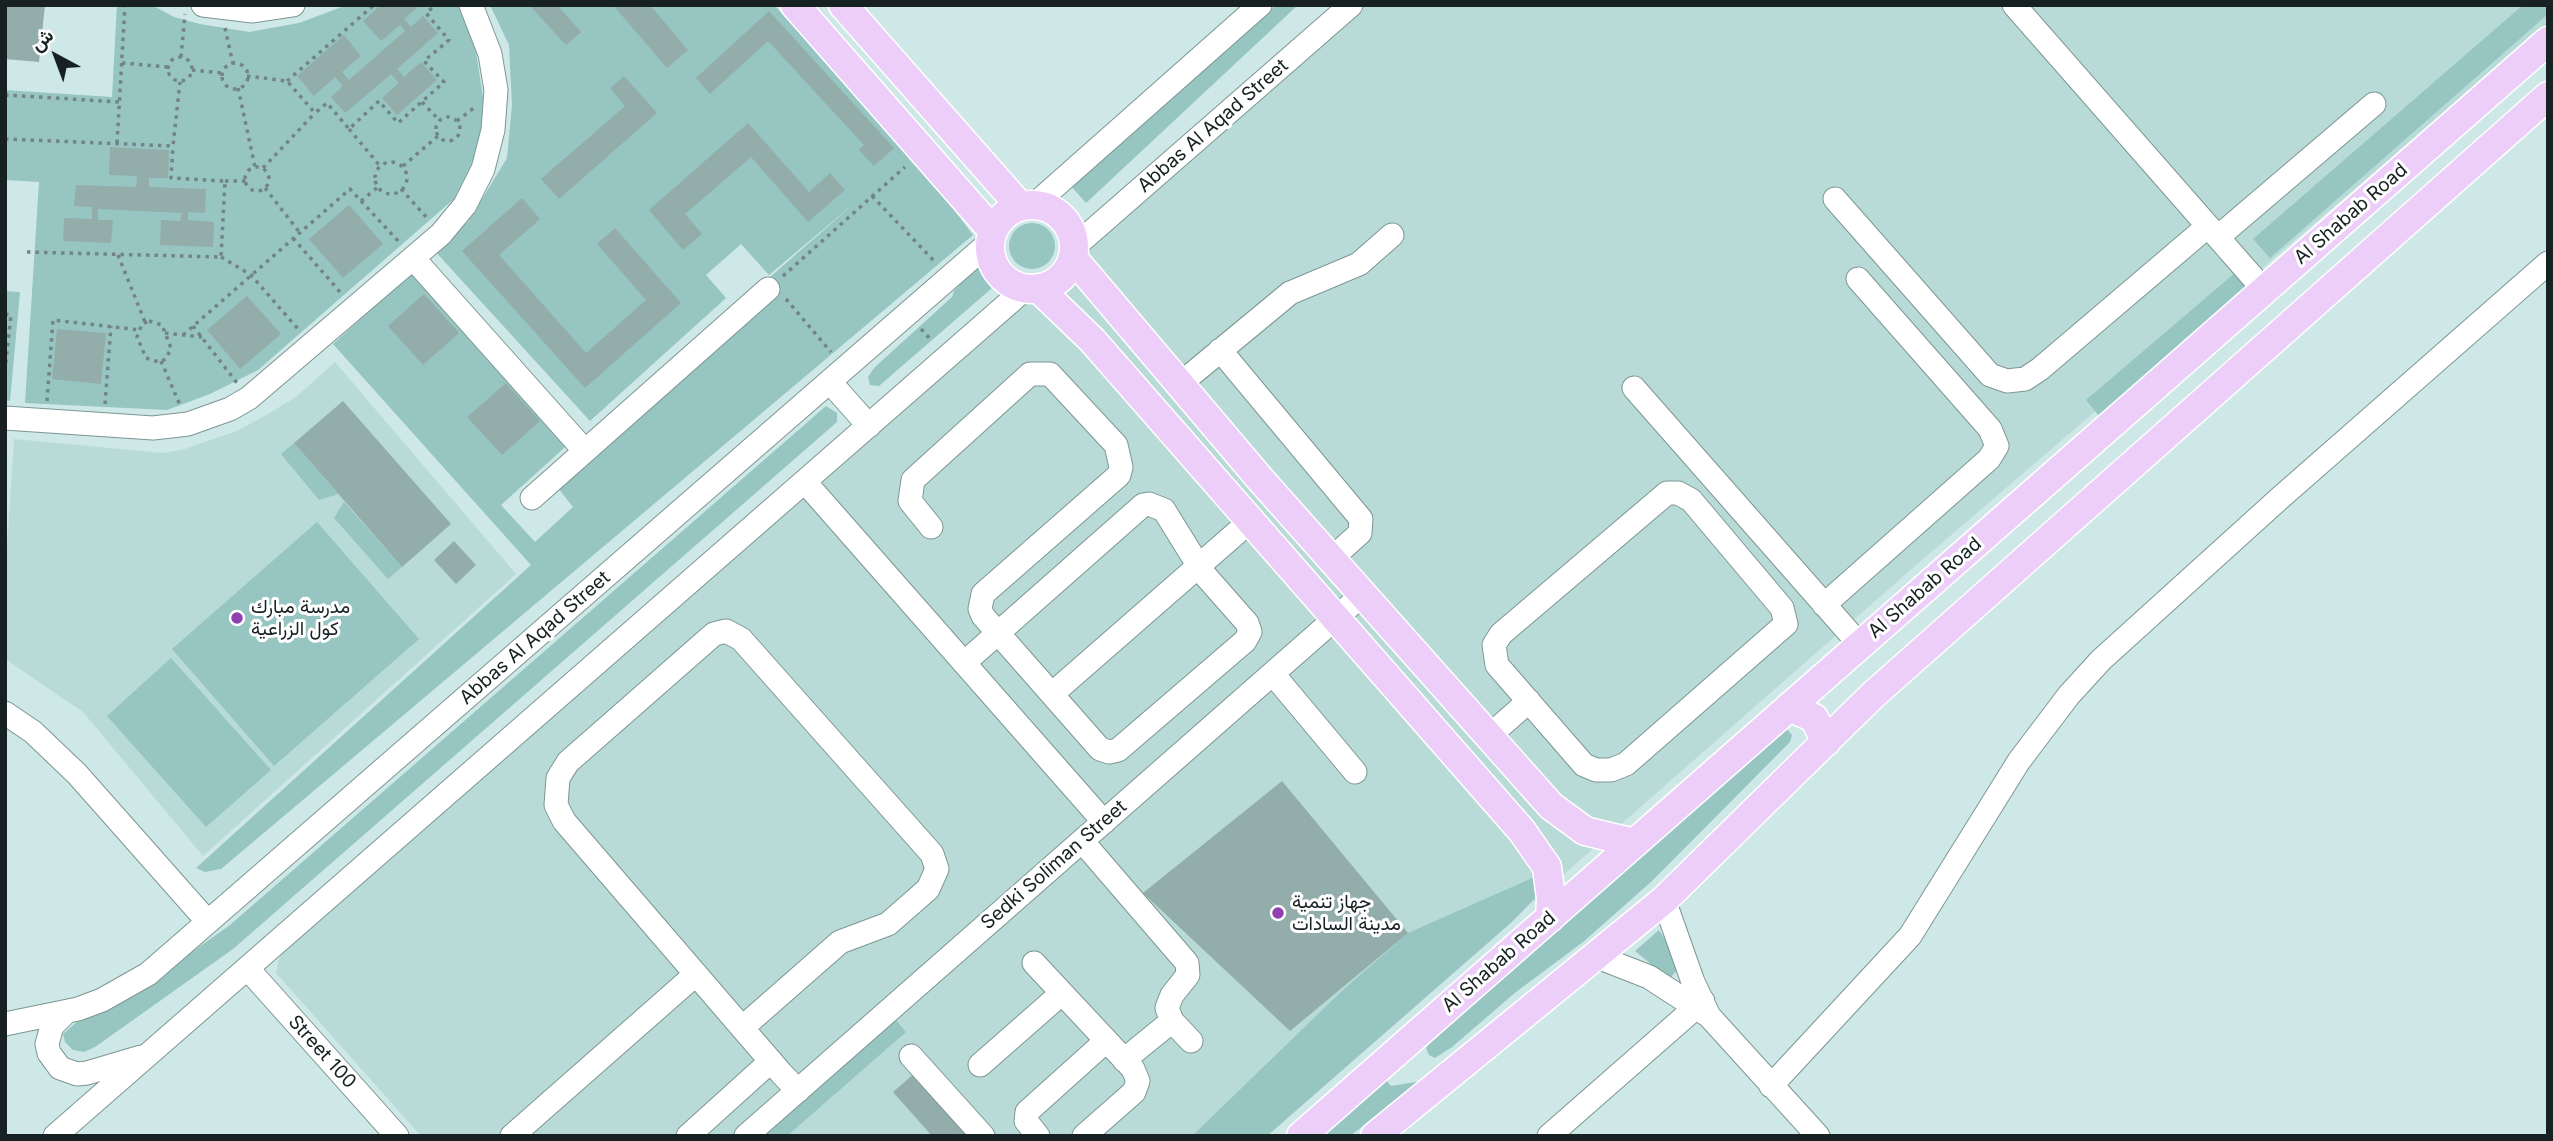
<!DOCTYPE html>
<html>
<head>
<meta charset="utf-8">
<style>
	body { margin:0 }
	#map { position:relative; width:2553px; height:1141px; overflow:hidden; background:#cde8e6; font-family:Inter,Vazirmatn,sans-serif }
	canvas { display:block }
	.frame { position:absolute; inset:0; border:7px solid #172121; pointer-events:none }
	.north { position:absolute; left:21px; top:21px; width:70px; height:70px; -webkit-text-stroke:5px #fff; paint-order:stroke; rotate:319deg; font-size:19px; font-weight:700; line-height:28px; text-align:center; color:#172121 }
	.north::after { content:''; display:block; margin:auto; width:24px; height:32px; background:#172121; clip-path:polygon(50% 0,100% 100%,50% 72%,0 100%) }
</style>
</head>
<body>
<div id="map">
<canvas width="2553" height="1141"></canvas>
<div class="frame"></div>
<div class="north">ش</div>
</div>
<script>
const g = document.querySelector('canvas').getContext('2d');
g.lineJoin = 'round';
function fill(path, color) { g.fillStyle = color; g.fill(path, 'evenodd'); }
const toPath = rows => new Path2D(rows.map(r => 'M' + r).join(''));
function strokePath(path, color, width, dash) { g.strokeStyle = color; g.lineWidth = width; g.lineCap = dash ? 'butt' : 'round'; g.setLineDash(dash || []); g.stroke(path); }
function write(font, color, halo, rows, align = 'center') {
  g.font = font + ' Inter,Vazirmatn,sans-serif'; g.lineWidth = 6; g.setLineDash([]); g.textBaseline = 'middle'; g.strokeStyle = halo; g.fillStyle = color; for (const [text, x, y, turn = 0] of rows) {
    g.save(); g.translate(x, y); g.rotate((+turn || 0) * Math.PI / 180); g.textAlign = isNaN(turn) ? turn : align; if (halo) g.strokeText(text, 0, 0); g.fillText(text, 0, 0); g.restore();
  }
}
fill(toPath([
	[1366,5,2548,5,2548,23,1915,566,1266,1136,421,1136,276,973,281,951],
	[335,362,516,574,203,856,83,712,5,659,5,577,14,439,162,453,182,450,239,430,268,414,296,397]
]), '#b8dbd8');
fill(toPath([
	[117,5,152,5,174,17,200,24,249,32,299,23,347,5,459,5,474,39,483,97,482,136,476,156,455,198,258,370,210,394,167,410,25,403,39,182,5,180,5,90,112,97],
	[490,5,774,5,912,154,973,235,221,869,205,872,196,868,531,565,333,344,418,267,574,439,501,505,535,542,573,507,546,473,857,201,769,275,741,244,706,275,726,298,590,421,433,249,468,222,507,158,512,105,509,45],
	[1276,5,1298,5,1086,203,1071,186],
	[2523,5,2548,5,2548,14,2270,258,2253,239],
	'1009 246a23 23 0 1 1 46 0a23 23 0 1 1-46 0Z',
	[981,262,992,278,999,282,879,386,870,385,868,377,874,368,952,297,954,291],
	[2236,272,2251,290,2100,417,2086,400],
	[5,291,20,292,10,401,5,400],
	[826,406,837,413,837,422,233,949,95,1047,84,1052,73,1050,65,1042,63,1034,79,1020,137,991,230,925],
	[294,443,338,494,319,500,281,454],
	[344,502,402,567,388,579,334,518],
	[317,522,419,639,274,766,172,649],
	[171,658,271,770,206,827,107,716],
	[1786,728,1792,735,1790,742,1652,881,1583,942,1516,992,1452,1047,1435,1058,1429,1055,1426,1048,1431,1042,1778,731],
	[1537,876,1540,881,1535,898,1513,921,1267,1136,1192,1136,1345,988,1408,933],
	[1659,930,1681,966,1669,979,1635,951],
	[895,1019,906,1032,787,1136,758,1136],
	[1386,1080,1391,1086,1422,1081,1350,1136,1313,1136]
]), '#96c5c2');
fill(toPath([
	[5,5,45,5,39,62,5,59],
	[381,5,420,5,404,19,411,27,423,16,438,33,397,69,404,77,421,62,437,80,397,115,382,98,399,83,391,74,345,113,331,97,343,86,335,77,314,96,297,76,344,35,361,56,342,72,349,80,405,31,400,25,381,41,363,21],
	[529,5,557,5,581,32,566,45],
	[613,5,650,5,688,50,667,68],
	[769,11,894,148,874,166,859,150,864,145,768,41,710,94,696,78],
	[624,76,657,113,559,199,541,179,625,106,610,88],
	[748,123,809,192,830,173,845,190,808,222,751,157,685,214,702,234,683,250,649,210],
	[110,147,169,150,168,178,149,178,149,187,206,189,205,213,188,212,188,220,214,222,213,247,160,245,161,220,180,221,182,213,98,209,98,220,113,220,111,243,63,241,64,218,92,219,92,207,74,206,76,185,136,187,137,176,109,175],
	[522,198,540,219,499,255,586,353,646,300,597,244,615,228,681,303,585,388,462,251],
	[349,205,383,244,343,278,309,239],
	[424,294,459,333,423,365,388,326],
	[247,296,281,334,240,369,207,330],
	[57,329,106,333,101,384,52,379],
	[506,383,540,421,502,455,467,417],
	[343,401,451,524,402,567,294,443],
	[454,541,476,565,456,584,434,560],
	[1282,781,1408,933,1290,1031,1143,893],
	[916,1072,973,1136,932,1136,893,1092]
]), '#93adab');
const minor = toPath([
	[203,5,253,11,293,5],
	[2014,5,2264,290],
	[1835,199,1990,375,2007,381,2025,379,2040,369,2208,226],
	[1034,205,1260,5],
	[2218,237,2374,104],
	[1074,247,1351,5],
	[413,258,585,451],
	[1220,350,1361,519,1360,533,1331,559],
	[830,382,869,426],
	[1180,384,1290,293,1359,264,1392,235],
	[1634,388,1860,645],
	[5,418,153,428,188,424,230,409,249,398,441,234,465,205,483,169,493,130,496,90,490,54,471,5],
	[805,482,1104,822],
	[1667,493,1678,493,1691,500,1782,608,1786,624,1626,764,1611,770,1596,770,1584,765,1497,665,1494,645,1501,634,1667,493],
	[532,498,768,289],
	[931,527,910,501,913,480,1030,374,1050,374,1116,445,1121,467,1119,475,983,594,980,609,983,616,998,633,1100,749,1109,752,1118,750,1245,641,1250,632,1247,623,1203,573,1164,510,1149,504,1143,505,998,633,964,663],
	[1824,605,1989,459,1997,446,1990,429,1858,279],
	[1273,674,1355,772],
	[1052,694,1249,522],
	[5,713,33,732,77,774,208,922],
	[1488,737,1529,701],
	[1082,841,1187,963,1188,975,1172,995,1167,1008,1172,1021,1191,1041],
	[1664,900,1693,982,1709,1016,1818,1136],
	[1598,957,1649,977,1706,1014],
	[1034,963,1133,1069,1138,1081,1134,1092,1084,1136],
	[248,969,397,1136],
	[65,1013,52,1026,47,1044,49,1053,60,1068,77,1074,87,1073,141,1057],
	[5,1024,78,1009,102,1000,148,974,990,242],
	[742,1028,840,942,888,924,928,889,937,869,932,854,741,639,726,631,714,634,568,762,558,778,556,805,564,821,781,1073,798,1091],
	[911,1056,983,1136],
	[1124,1060,1172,1021],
	[980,1065,1062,993],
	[1771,1086,1910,936,2019,761,2069,695,2101,660,2280,498,2548,263],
	[55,1136,1026,288],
	[512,1136,696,974],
	[688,1136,771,1061],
	[746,1136,1362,595],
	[1038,1136,1026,1121,1027,1112,1106,1041],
	[1549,1136,1703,1001]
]);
const major = toPath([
	[795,5,993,231],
	[843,5,1020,206],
	'990 247a42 42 0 1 1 84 0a42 42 0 1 1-84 0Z',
	[1073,258,1261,480,1551,806,1585,831,1635,843],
	[1038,288,1092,340,1522,831,1547,867,1551,899,1550,918],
	[1789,707,1814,718,1826,742],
	[1301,1136,2548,41],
	[1375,1136,1664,900,1873,695,2548,96]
]);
strokePath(minor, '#7d9694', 25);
strokePath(major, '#fff', 31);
strokePath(toPath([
	[225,28,233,64],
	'168 69a12 12 0 1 1 24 0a12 12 0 1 1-24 0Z',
	[181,57,185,14],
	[122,63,168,67],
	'222 76a13 13 0 1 1 26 0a13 13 0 1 1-26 0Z',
	[192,70,222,73],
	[247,76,287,81,315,113,327,103,349,129,379,101,398,123,444,82,424,61,449,40,426,13,436,5],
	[287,81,374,5],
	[238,88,255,167],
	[5,95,120,102],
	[422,102,439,120],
	'436 129a12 12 0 1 1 24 0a12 12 0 1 1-24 0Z',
	[457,121,475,107],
	[349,129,380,166],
	[5,139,173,146,180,82],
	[117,143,125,5],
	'375 178a16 16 0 1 1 32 0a16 16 0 1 1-32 0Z',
	[403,166,438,136],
	'245 179a12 12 0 1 1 24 0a12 12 0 1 1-24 0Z',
	[263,168,315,113],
	[225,181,246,181],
	[265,188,300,233],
	[401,189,428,219],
	[872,196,936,263],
	[361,201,378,187],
	[293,238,340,292],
	[27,252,221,257,225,181,171,178,173,146],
	[118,255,145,322],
	[221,257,251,275,298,329],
	[783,276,905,167],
	[786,299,831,352],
	[5,314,11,315,5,370],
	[149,321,162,325,171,348,166,359,159,362,146,358,137,337,142,324,149,321],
	[193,326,237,383],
	[921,329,932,341],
	[165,333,202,337],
	[183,335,350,189,400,243],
	[161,361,180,405],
	[47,401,53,320,140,330],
	[105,404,111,326]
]), '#728584', 3.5, [3.5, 5]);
strokePath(minor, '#fff', 23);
strokePath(major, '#eccef9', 28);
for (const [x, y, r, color] of [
	[237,618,7,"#8f3faf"],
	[1278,913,7,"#8f3faf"]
]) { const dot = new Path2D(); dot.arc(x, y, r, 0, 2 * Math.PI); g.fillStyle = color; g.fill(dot); strokePath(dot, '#fff', 2.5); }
write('19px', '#172121', '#fff', [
	["Abbas Al Aqad Street",1213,126,-41],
	["Al Shabab Road",2351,214,-41],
	["Al Shabab Road",1925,588,-41],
	["Abbas Al Aqad Street",535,638,-41],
	["Sedki Soliman Street",1054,865,-41],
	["Al Shabab Road",1499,962,-41],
	["Street 100",322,1052,48]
]);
write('19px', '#172121', '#fff', [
	["مدرسة مبارك",251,607],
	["كول الزراعية",251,629],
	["جهاز تنمية",1292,902],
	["مدينة السادات",1292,924]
], 'left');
</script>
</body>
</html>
